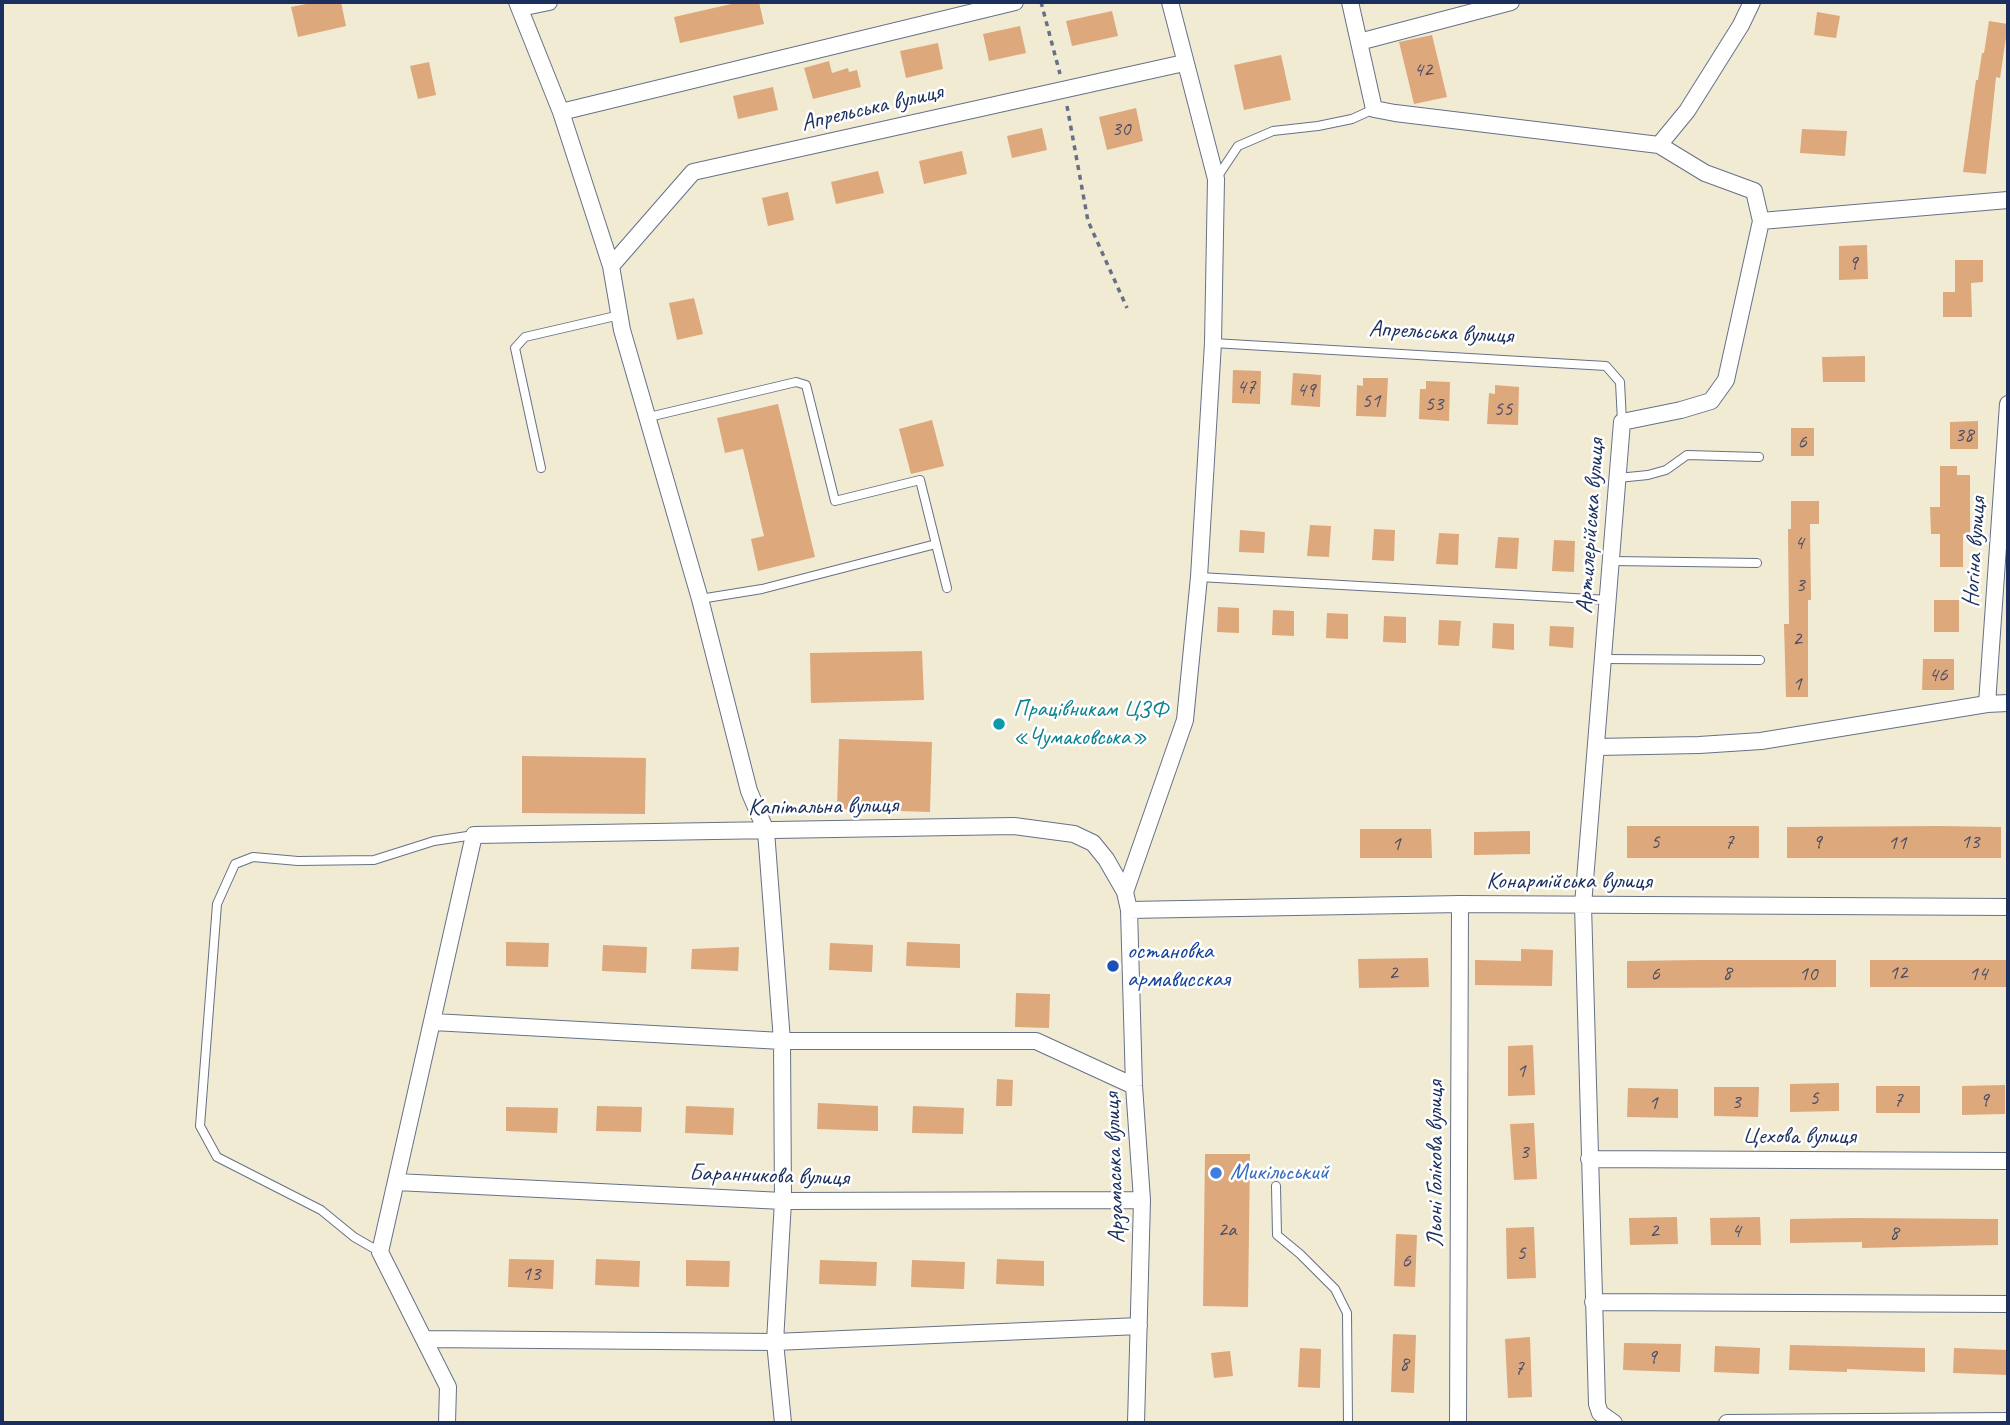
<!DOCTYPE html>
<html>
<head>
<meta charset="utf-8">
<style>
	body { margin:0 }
	#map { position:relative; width:2010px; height:1425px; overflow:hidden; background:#f2ebd4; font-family:Caveat,sans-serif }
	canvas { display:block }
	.frame { position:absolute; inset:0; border:4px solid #1b2f5e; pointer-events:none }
</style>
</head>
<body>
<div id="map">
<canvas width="2010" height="1425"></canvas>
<div class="frame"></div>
</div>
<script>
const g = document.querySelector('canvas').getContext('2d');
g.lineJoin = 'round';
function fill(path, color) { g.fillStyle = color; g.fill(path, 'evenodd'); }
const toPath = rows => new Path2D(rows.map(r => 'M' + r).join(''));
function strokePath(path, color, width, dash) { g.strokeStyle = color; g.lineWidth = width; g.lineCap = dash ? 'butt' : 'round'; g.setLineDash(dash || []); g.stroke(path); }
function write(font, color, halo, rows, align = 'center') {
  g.font = font + ' Caveat,sans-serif'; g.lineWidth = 5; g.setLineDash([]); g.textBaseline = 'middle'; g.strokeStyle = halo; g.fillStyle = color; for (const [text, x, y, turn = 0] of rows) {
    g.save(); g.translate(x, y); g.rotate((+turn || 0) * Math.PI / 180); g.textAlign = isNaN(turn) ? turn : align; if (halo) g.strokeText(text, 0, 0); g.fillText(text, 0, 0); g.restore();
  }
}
fill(toPath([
	[316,2,341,2,346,26,298,37,291,7],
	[740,2,759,2,764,24,680,43,674,17],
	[1112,11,1118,36,1072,46,1066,21],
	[1817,12,1840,16,1836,38,1814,35],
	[1989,21,2008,24,2000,78,1996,77,1986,174,1963,172,1976,80,1978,80,1982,53,1984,53],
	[1020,26,1026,53,989,61,983,34],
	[1432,35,1447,97,1414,104,1399,42],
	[938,43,943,69,906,78,900,51],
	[1281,55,1291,100,1244,110,1234,65],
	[829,61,832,73,848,68,849,72,857,70,861,87,813,99,804,68],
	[429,62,436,95,418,99,410,66],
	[773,87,778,110,738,119,733,96],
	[1136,108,1143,141,1107,150,1099,117],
	[1042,128,1047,150,1012,158,1007,136],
	[1802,129,1847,131,1845,156,1800,153],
	[962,151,967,174,924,184,919,161],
	[878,171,884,193,836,204,831,182],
	[788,192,794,220,768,226,762,198],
	[1867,245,1868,279,1839,280,1839,246],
	[1955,260,1983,260,1983,282,1971,283,1972,317,1943,317,1943,292,1955,292],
	[694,298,703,334,677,340,669,303],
	[1865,356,1865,382,1823,382,1822,357],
	[1233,370,1261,371,1260,404,1232,403],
	[1293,373,1321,375,1320,407,1291,405],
	[1363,378,1388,378,1386,417,1356,416,1357,385,1363,386],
	[1426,381,1450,382,1449,421,1419,419,1420,389,1426,389],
	[1495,385,1519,387,1518,425,1487,424,1489,393,1495,394],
	[778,404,815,557,758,571,751,539,764,536,743,449,725,453,717,418],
	[932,420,944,466,911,474,899,429],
	[1978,421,1978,449,1950,449,1950,422],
	[1791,428,1814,428,1814,456,1791,456],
	[1940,466,1957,466,1957,475,1970,475,1970,534,1963,534,1963,567,1940,567,1940,534,1931,534,1930,507,1940,507],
	[1791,501,1819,501,1819,524,1810,524,1811,600,1808,600,1808,697,1786,697,1784,624,1789,624,1788,529,1791,529],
	[1310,525,1331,526,1329,557,1307,556],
	[1374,529,1395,530,1394,561,1372,560],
	[1240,530,1265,532,1264,553,1239,552],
	[1439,533,1459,534,1458,565,1436,564],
	[1498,537,1519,538,1517,569,1495,568],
	[1554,540,1575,541,1574,572,1552,571],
	[1934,600,1959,600,1959,632,1934,632],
	[1218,607,1239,608,1239,633,1217,632],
	[1273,610,1294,611,1294,636,1272,635],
	[1327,613,1348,614,1348,639,1326,638],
	[1384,616,1406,617,1406,643,1383,642],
	[1439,620,1461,621,1459,646,1438,645],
	[1493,623,1514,624,1514,650,1492,648],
	[1550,626,1574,627,1573,648,1549,646],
	[922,651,924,700,811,703,810,653],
	[1923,659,1954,659,1954,690,1922,690],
	[839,739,932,742,930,812,837,809],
	[522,756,646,758,645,814,522,813],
	[1627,826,1759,826,1759,858,1627,858],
	[1939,826,2001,827,2001,858,1787,858,1787,827],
	[1360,829,1431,829,1432,858,1360,858],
	[1530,831,1530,854,1474,855,1474,832],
	[506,942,549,943,548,967,506,966],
	[907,942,960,944,960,968,906,966],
	[830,943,873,945,872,972,829,970],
	[603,945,647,947,646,973,602,971],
	[739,947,738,971,691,969,692,949],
	[1521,949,1553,950,1552,986,1475,985,1475,960,1521,961],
	[1428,958,1429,987,1359,988,1358,959],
	[1698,960,1836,960,1836,987,1627,988,1627,961],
	[1870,960,2006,960,2006,987,1870,987],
	[1016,993,1050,994,1049,1028,1015,1027],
	[1533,1045,1535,1095,1508,1096,1508,1046],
	[997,1079,1013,1080,1012,1106,996,1106],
	[1839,1083,1839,1111,1790,1112,1790,1084],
	[2005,1085,2005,1114,1962,1115,1962,1086],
	[1876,1086,1920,1086,1920,1113,1876,1113],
	[1714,1087,1759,1087,1758,1117,1714,1116],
	[1628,1088,1678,1089,1678,1118,1627,1117],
	[818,1103,878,1106,878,1131,817,1129],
	[597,1106,642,1107,641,1132,596,1131],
	[686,1106,734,1108,733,1135,685,1133],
	[913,1106,964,1108,963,1134,912,1133],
	[506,1107,558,1108,557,1133,506,1131],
	[1534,1123,1537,1179,1514,1180,1510,1124],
	[1205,1154,1250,1154,1248,1307,1203,1306],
	[1677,1217,1678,1244,1630,1245,1629,1218],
	[1760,1217,1761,1245,1711,1245,1710,1218],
	[1853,1218,1998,1219,1998,1245,1862,1248,1862,1242,1790,1243,1790,1219],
	[1534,1227,1536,1278,1507,1279,1506,1228],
	[1396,1234,1417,1235,1415,1287,1394,1286],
	[509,1259,554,1260,553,1289,508,1287],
	[596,1259,640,1261,639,1287,595,1285],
	[997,1259,1044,1261,1044,1286,996,1284],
	[686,1260,730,1261,729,1287,686,1286],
	[820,1260,877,1262,876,1286,819,1284],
	[912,1260,965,1262,964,1289,911,1287],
	[1393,1334,1416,1335,1414,1393,1391,1392],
	[1530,1337,1532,1397,1508,1398,1505,1339],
	[1624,1343,1681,1344,1680,1372,1623,1370],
	[1790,1345,1925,1348,1925,1372,1847,1369,1847,1372,1789,1370],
	[1715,1346,1760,1348,1759,1374,1714,1372],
	[1300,1348,1321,1349,1320,1388,1298,1387],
	[1954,1348,2008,1350,2008,1375,1953,1373],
	[1230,1351,1233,1376,1214,1378,1211,1353]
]), '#dda87c');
const service = toPath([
	[1216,179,1238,146,1273,131,1318,126,1352,119,1374,109],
	[1213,343,1606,366,1620,382,1622,422],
	[649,417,796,382,806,385,835,501,920,480,947,588],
	[541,468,515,348,525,337,620,315],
	[1618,478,1648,475,1666,470,1687,455,1759,457],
	[1612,561,1757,563],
	[1199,577,1609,600],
	[700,599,762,589,936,544],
	[1604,659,1760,660],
	[1276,1186,1277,1235,1300,1254,1335,1289,1347,1313,1348,1423],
	[380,1252,354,1237,321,1210,217,1157,200,1126,217,904,235,864,253,857,298,861,374,860,434,841,474,835]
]);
const minor = toPath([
	[517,2,561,112,611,266,622,330,700,599,749,791,766,831,782,1041,783,1201,775,1342,783,1423],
	[1350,2,1374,109,1395,113,1659,145,1705,173,1754,191,1761,221,2008,200],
	[520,8,549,2],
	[1359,42,1511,2],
	[561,112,1015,2],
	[1659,145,1687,111,1741,25,1752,2],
	[611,266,693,172,1184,63],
	[1987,704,2008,404],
	[1597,747,1699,745,1761,741,1987,704,2008,703],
	[1125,892,1185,720,1199,577,1213,343,1216,179,1170,2],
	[1129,910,1460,904,2008,907],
	[433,1022,782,1041,1036,1041,1134,1086],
	[1589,1159,2008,1161],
	[396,1182,783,1201,1142,1200],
	[1593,1302,2008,1304],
	[424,1339,775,1342,1139,1326],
	[447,1423,448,1387,380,1252,474,835,1014,826,1074,834,1093,843,1106,859,1125,892,1129,910,1134,1086,1142,1200,1136,1423],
	[1458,1423,1460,904],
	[1614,1423,1600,1413,1597,1404,1583,905,1622,422,1681,410,1711,401,1726,380,1761,221],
	[1727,1423,2008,1421]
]);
strokePath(service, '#667187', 10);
strokePath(minor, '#667187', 18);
strokePath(toPath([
	[1041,2,1060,74],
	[1067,106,1088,221,1127,308]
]), '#667187', 3.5, [5, 5]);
strokePath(service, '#fff', 8);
strokePath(minor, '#fff', 16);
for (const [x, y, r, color] of [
	[999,724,7,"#0f9aa8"],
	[1113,966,7,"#1a4fb4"],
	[1216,1173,7,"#3f7fe0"]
]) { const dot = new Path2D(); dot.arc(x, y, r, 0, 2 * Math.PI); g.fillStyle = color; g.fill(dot); strokePath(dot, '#fff', 2.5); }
write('21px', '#4c4d66', null, [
	["42",1423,70],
	["30",1121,129],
	["9",1853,263],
	["47",1246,387],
	["49",1306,390],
	["51",1371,401],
	["53",1434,404],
	["55",1503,409],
	["38",1964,435],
	["6",1802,442],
	["4",1799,543],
	["3",1800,585],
	["2",1797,639],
	["46",1938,675],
	["1",1797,684],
	["5",1655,842],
	["7",1729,842],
	["9",1817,842],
	["13",1970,842],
	["11",1897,843],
	["1",1396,844],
	["2",1393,973],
	["8",1727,973],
	["12",1898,973],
	["6",1655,974],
	["10",1808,974],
	["14",1978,974],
	["1",1521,1071],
	["5",1814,1098],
	["7",1898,1100],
	["9",1984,1100],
	["3",1736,1102],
	["1",1653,1103],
	["3",1524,1152],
	["2а",1227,1230],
	["2",1654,1231],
	["4",1736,1231],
	["8",1894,1233],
	["5",1521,1253],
	["6",1406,1261],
	["13",531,1274],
	["9",1652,1357],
	["8",1404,1364],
	["7",1519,1368]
]);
write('24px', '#1b2f5e', '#fff', [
	["Апрельська вулиця",872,108,-13],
	["Апрельська вулиця",1441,333,3],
	["Артилерійська вулиця",1591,526,-86],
	["Ногіна вулиця",1975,552,-86],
	["Капітальна вулиця",823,807,-1],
	["Конармійська вулиця",1569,882],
	["Цехова вулиця",1799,1137],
	["Льоні Голікова вулиця",1436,1164,-90],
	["Арзамаська вулиця",1115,1168,-92],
	["Баранникова вулиця",769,1176,2]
]);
write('24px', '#0d838f', '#fff', [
	["Працівникам ЦЗФ",1013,710],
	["«Чумаковська»",1013,738]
], 'left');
write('24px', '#164399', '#fff', [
	["остановка",1127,952],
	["армависская",1127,980]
], 'left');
write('24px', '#366cbe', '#fff', [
	["Микільський",1230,1173]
], 'left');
</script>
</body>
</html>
